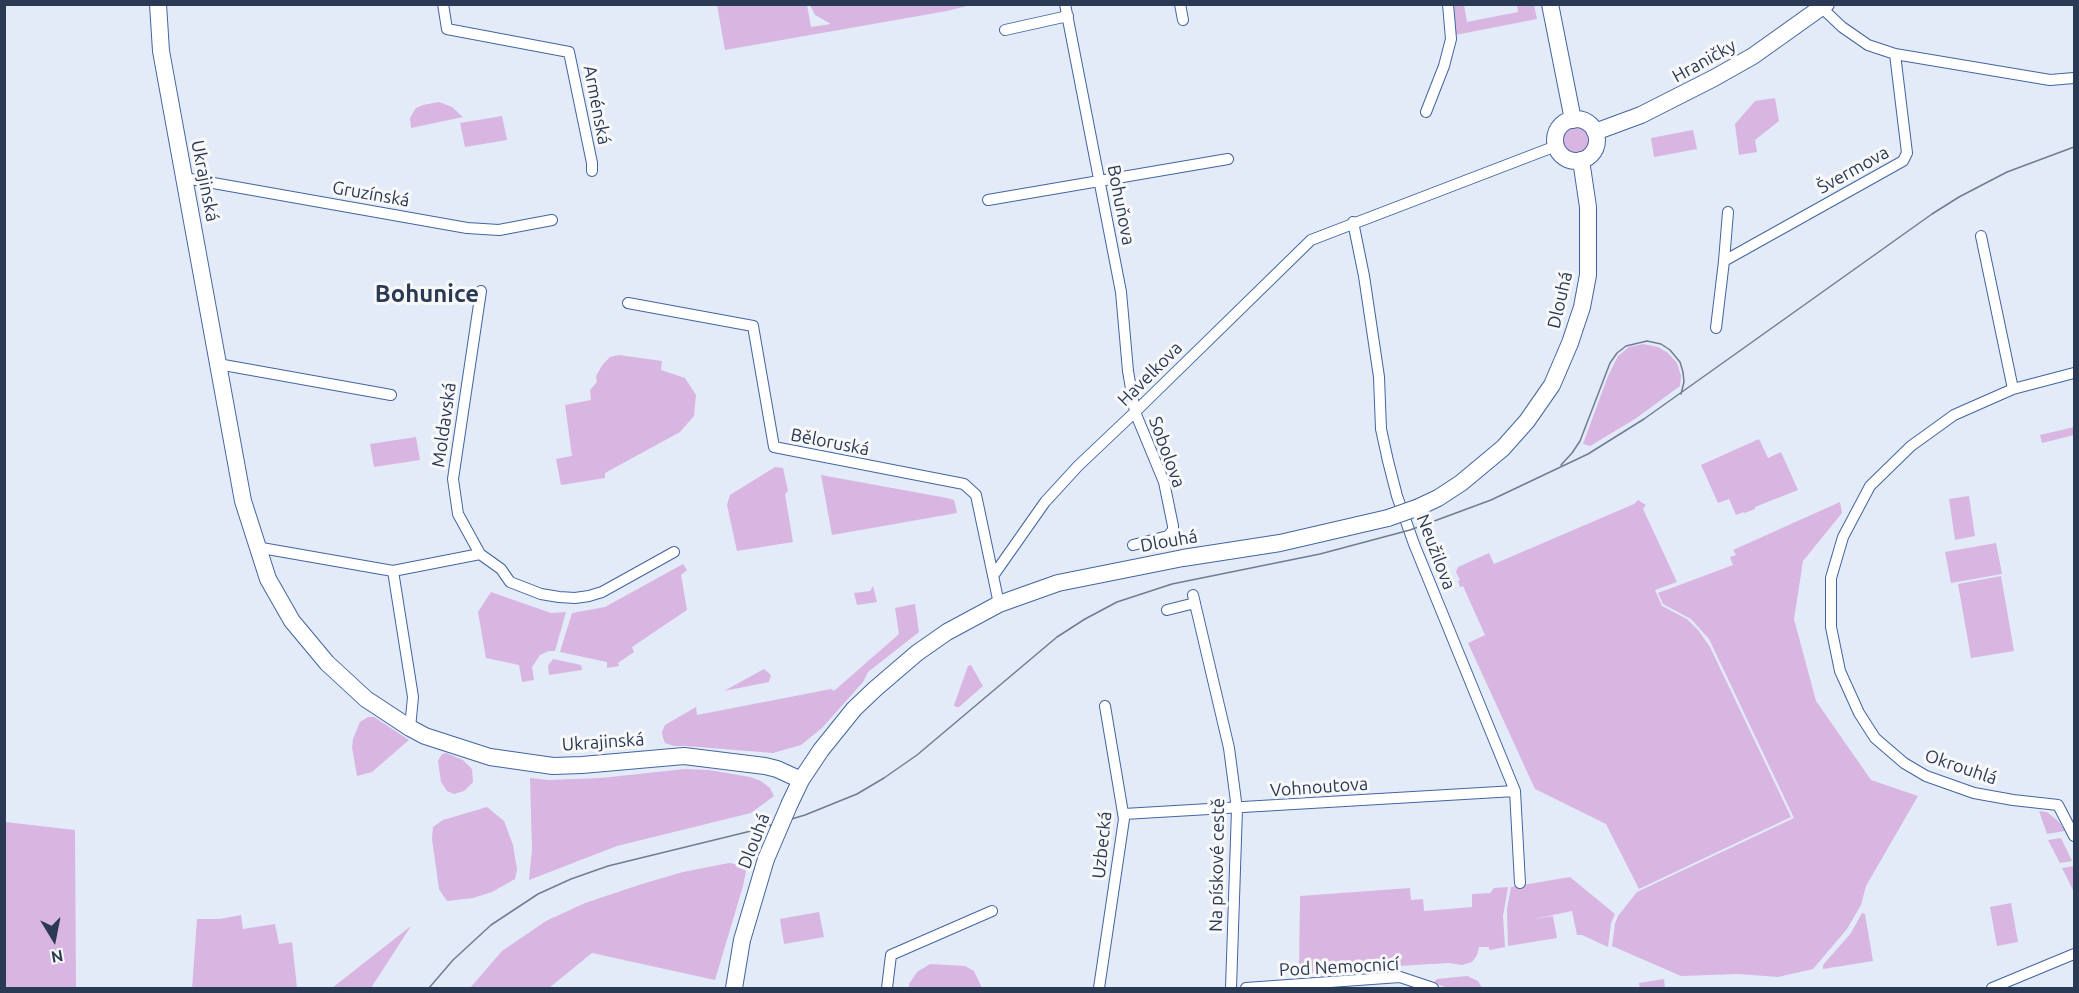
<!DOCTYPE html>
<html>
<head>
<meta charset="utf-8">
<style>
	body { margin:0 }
	#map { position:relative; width:2079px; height:993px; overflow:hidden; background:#e3ebf9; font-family:Ubuntu,sans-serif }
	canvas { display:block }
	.frame { position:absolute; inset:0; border:6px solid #2a3a55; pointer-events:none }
	.north { position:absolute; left:24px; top:909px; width:60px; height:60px; -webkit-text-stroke:4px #f8f8f8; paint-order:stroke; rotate:170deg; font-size:16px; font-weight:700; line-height:24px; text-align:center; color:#2a3a55 }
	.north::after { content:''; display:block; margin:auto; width:21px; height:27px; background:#2a3a55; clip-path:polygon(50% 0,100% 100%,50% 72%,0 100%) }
</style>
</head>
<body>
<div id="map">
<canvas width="2079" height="993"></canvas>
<div class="frame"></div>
<div class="north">N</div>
</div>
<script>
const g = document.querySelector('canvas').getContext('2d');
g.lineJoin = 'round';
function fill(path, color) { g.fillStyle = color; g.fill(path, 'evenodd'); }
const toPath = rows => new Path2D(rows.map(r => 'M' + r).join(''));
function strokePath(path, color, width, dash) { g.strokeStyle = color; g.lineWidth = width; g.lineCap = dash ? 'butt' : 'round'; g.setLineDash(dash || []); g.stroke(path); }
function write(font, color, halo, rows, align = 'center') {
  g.font = font + ' Ubuntu,sans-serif'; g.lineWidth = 6; g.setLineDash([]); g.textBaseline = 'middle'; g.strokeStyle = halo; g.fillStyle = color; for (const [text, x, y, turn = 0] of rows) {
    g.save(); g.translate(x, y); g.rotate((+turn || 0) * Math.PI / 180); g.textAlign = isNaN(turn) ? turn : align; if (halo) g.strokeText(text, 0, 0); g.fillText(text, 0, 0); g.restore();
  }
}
fill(toPath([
	[1517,4,1534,5,1537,19,1455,35,1454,5,1464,5,1467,22,1518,12],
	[717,5,807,5,811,27,831,24,815,15,810,5,971,5,947,11,725,50],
	[1775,98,1779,121,1755,140,1757,152,1739,155,1735,124,1755,101],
	[439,102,452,107,463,117,411,128,410,118,416,108,423,105],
	[502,116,507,140,465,147,460,123],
	'1563 141a13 13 0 1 1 26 0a13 13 0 1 1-26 0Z',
	[1693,130,1697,149,1654,157,1651,138],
	[1643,344,1658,347,1668,353,1677,363,1681,376,1680,386,1635,419,1590,446,1583,444,1608,376,1618,356,1629,347],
	[619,355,662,361,661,370,685,378,696,395,694,416,680,432,605,473,605,478,561,485,556,459,572,456,565,405,591,400,590,390,597,382,596,376,603,364,610,357],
	[2074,427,2074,435,2042,443,2040,435],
	[416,437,420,460,374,467,370,444],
	[1759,439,1768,458,1781,452,1798,490,1755,507,1755,509,1745,513,1744,512,1736,515,1729,499,1718,503,1701,465],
	[775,467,783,468,788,491,785,494,793,542,737,551,727,505,730,495],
	[821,475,947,498,954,500,957,513,832,535],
	[1969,496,1975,536,1955,540,1949,499],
	[1638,500,1646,505,1643,509,1677,582,1655,590,1662,606,1687,619,1698,630,1710,647,1791,817,1639,889,1606,824,1535,789,1468,643,1485,635,1463,586,1460,587,1458,581,1460,580,1456,572,1458,567,1489,553,1494,564,1634,504],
	[1840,502,1842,513,1803,561,1794,619,1816,701,1871,780,1918,796,1866,886,1861,905,1847,929,1813,969,1778,977,1738,974,1681,976,1612,946,1615,924,1618,916,1637,892,1794,818,1709,639,1691,619,1663,604,1658,593,1733,565,1730,557,1736,555,1733,550],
	[1996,543,2002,574,1951,583,1945,552],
	[683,564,687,570,681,575,687,610,632,647,634,652,618,663,619,666,607,668,607,662,560,652,572,613,605,607],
	[2001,576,2014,651,1971,658,1958,584],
	[873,586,877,602,857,605,854,593,870,591],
	[491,592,551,613,566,612,555,651,549,651,540,655,532,667,534,680,522,682,519,665,486,658,478,612],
	[915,604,919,632,868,672,863,682,822,728,801,745,773,753,686,746,674,746,665,743,663,738,662,732,665,725,696,707,697,715,831,689,834,691,899,634,895,608],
	[553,659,581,665,582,670,549,675,548,666],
	[971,665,983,686,959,707,956,707,954,705,968,666],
	[764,669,771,675,769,682,724,691],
	[368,717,374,717,409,740,372,772,357,776,352,747,353,739,360,722],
	[446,753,463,760,472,769,473,782,464,791,454,794,447,791,441,782,438,761,442,754],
	[685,769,709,770,750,777,761,781,770,788,774,796,751,813,617,846,529,880,532,849,530,778,548,780,601,778],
	[487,807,504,821,513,845,517,870,515,879,492,892,473,898,447,901,439,889,432,839,433,827,443,820],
	[2039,811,2047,812,2059,822,2065,831,2047,834],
	[5,822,75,830,76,988,5,988],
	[2061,838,2072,861,2060,863,2048,840],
	[729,863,747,866,743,886,715,980,592,953,549,988,470,988,502,951,546,921,585,903,642,884,683,872],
	[2074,866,2074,892,2062,868],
	[1570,877,1615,914,1611,923,1608,947,1582,935,1577,935,1572,911,1534,919,1553,916,1557,938,1508,946,1507,909,1511,887],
	[1508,887,1503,916,1505,947,1489,950,1489,947,1479,947,1477,955,1472,962,1462,965,1449,963,1398,966,1390,959,1342,963,1334,971,1299,974,1300,896,1410,888,1411,900,1423,899,1424,911,1472,907,1472,894,1490,893,1494,888],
	[2011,903,2018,942,1997,946,1990,907],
	[819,912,824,937,784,944,780,919],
	[1862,913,1865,914,1873,961,1823,969,1823,965,1851,933],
	[241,915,243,929,275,924,279,944,292,942,297,988,192,988,197,919,220,919],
	[411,926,371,988,332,988],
	[930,964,965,966,974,971,982,988,909,988,909,984,917,972],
	[1467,976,1478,981,1482,988,1449,988,1436,984,1434,982,1437,979],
	[1664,979,1665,988,1640,988,1639,983]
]), '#d9b5e1');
const street = toPath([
	[443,4,447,29,569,52,592,163,592,171],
	[1065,4,1121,292,1128,371,1135,412,1164,482,1173,526,1173,530,1168,536,1133,545],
	[1180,4,1183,20],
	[1822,8,1842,27,1868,45,1895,54,2050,80,2074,78],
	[1005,30,1068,16],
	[1426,112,1444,66,1451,39,1448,4],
	[185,178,467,228,499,230,552,220],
	[988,200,1228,159],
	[1353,222,1364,276,1379,377,1381,429,1388,461,1397,496,1414,544,1515,791,1520,883],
	[1981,236,2013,389],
	[1724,261,1728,212],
	[481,291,453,479,458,514,480,554,501,569,510,582,541,594,559,597,575,598,589,596,602,592,674,552],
	[628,303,753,326,774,447,964,484,976,495,999,604],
	[1716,328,1724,261,1903,161,1907,153,1895,54],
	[218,364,391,395],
	[2074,373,2013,389,1954,415,1911,446,1870,486,1843,537,1831,578,1831,627,1840,671,1859,713,1875,738,1904,763,1926,776,1974,793,2013,800,2058,805,2074,836],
	[256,547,393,571,413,697,410,728],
	[393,571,480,554],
	[993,576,1045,502,1078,466,1135,412,1311,240,1556,146],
	[1193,595,1229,748,1237,809,1231,988],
	[1167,610,1195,603],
	[1124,814,1515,791],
	[887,988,891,955,992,911],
	[1099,988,1124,819,1105,706],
	[1246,988,1400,977,1433,988],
	[1992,988,2074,954]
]);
const secondary = toPath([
	[158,4,161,51,243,501,268,579,292,621,327,663,366,699,410,728,425,736,490,757,553,766,582,765,684,756,765,766,777,769,801,780],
	[1550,4,1573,120],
	'1555 140a21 21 0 1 1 42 0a21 21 0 1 1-42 0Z',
	[1595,132,1641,115,1714,78,1753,56,1826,4],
	[1419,507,1438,498,1461,483,1503,448,1527,421,1552,385,1570,343,1582,307,1588,275,1588,207,1581,160],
	[790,803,801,780,821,750,854,709,875,689,917,653,947,632,999,604,1058,583,1183,558,1280,543,1388,518],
	[734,988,742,940,766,859]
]);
strokePath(street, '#4265a0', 12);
strokePath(secondary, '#4265a0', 18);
strokePath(street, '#fff', 10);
strokePath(secondary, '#fff', 16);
strokePath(toPath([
	[1561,465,1572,453,1580,441,1610,363,1617,353,1626,346,1647,341,1661,344,1670,350,1680,362,1683,372,1684,382,1681,394],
	[429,988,453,960,491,925,538,894,571,879,608,866,751,831,805,815,857,794,884,778,917,755,1057,637,1085,619,1117,602,1172,584,1320,554,1410,530,1491,500,1588,454,1644,419,1932,214,1959,197,2007,172,2074,147]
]), '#6f7c93', 1.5);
const secondaryBridge = toPath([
	[1388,518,1419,507],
	[766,859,790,803]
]);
strokePath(secondaryBridge, '#4265a0', 18, []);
strokePath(secondaryBridge, '#fff', 16);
write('18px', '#2a3a55', '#f8f8f8', [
	["Hraničky",1704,61,-29],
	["Arménská",597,105,79],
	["Švermova",1853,170,-29],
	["Ukrajinská",205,181,79],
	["Gruzínská",371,194,10],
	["Bohuňova",1121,205,79],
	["Dlouhá",1560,300,-77],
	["Havelkova",1150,374,-45],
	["Moldavská",444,425,-82],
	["Běloruská",830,442,11],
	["Sobolova",1167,452,70],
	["Dlouhá",1169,541,-10],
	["Neužilova",1436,552,69],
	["Ukrajinská",603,742,-4],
	["Okrouhlá",1961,767,19],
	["Vohnoutova",1319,787,-4],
	["Dlouhá",754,841,-69],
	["Uzbecká",1102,845,-84],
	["Na pískové cestě",1217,865,-89],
	["Pod Nemocnicí",1339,967,-3]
]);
write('bold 24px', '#2a3a55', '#f8f8f8', [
	["Bohunice",427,294]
]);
</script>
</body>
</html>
